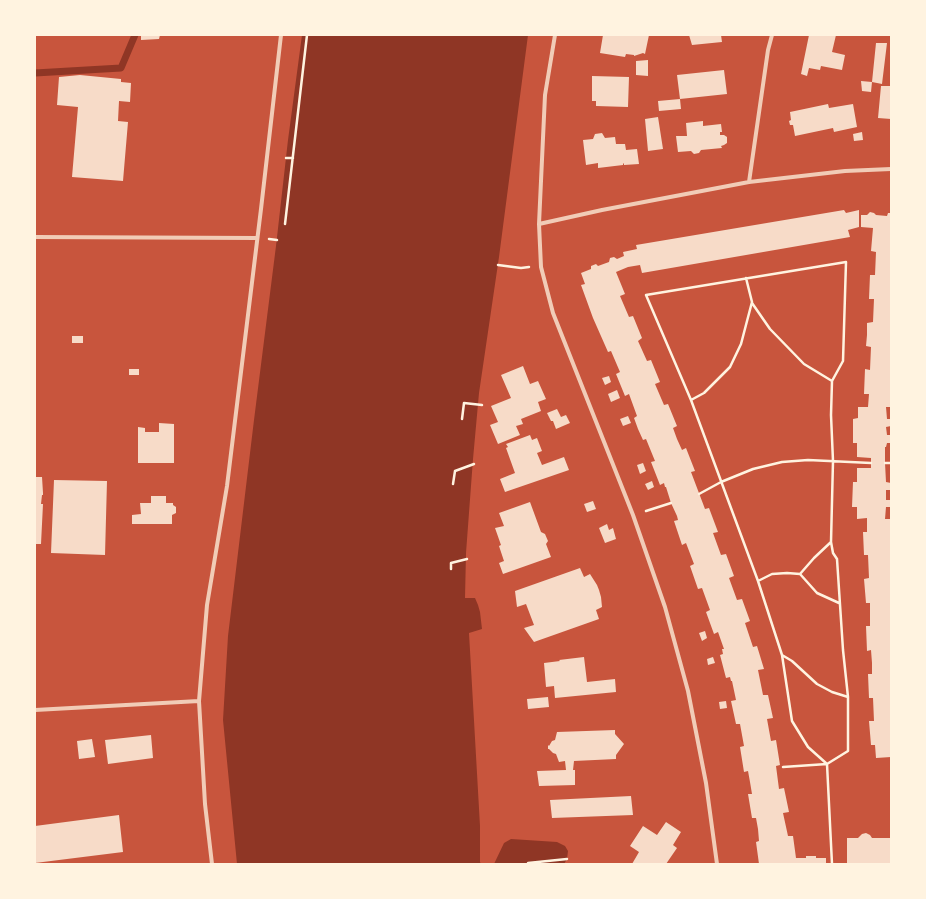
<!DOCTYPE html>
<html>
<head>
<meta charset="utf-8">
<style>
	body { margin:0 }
	#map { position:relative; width:926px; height:899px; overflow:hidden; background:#c8553d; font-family:Poppins,sans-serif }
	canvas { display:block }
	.frame { position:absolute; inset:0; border:36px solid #fff3e0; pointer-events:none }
</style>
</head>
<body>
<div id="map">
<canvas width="926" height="899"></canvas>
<div class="frame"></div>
</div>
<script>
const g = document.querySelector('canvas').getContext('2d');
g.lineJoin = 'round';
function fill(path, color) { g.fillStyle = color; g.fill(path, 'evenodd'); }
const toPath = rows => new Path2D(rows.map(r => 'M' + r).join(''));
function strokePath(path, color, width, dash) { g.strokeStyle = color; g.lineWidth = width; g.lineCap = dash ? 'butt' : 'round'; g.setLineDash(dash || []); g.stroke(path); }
fill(toPath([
	[302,35,528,35,499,257,479,393,473,459,466,553,465,598,475,598,478,605,480,612,482,629,469,633,480,826,480,862,481,864,237,864,223,720,228,636,254,420,276,246,288,140],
	[511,839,557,842,565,846,568,851,567,859,564,864,494,864,504,843]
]), '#8f3625');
strokePath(toPath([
	[35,73,121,68,135,35]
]), '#8f3625', 7);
fill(toPath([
	[141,35,160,35,159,39,141,40],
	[603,35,649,35,645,54,643,53,634,56,634,55,626,54,625,57,600,53],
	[689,35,721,35,722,42,692,45],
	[809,35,836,35,832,52,845,55,842,70,821,66,820,70,809,68,807,76,801,74],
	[876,43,887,43,882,84,872,82],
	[648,60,648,76,636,75,636,61],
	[724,70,727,94,680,99,677,75],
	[80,75,121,79,121,82,131,83,130,102,119,101,118,121,128,122,123,181,72,177,78,107,57,105,59,77],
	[592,76,629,77,628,107,596,106,596,101,592,101],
	[861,81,872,82,871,92,862,91],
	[881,86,891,86,891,119,878,118],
	[680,99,681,109,659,111,658,101],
	[828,104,829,108,853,104,857,127,834,132,833,128,795,136,793,125,790,125,789,121,791,120,790,112],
	[658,117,663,149,648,151,645,119],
	[703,121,703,126,721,124,722,132,720,132,720,135,724,135,727,137,727,143,724,145,721,146,722,148,701,150,699,153,694,154,691,151,678,152,676,136,687,136,686,123],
	[862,132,863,140,854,141,853,134],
	[602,133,605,138,615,137,616,144,625,144,626,150,637,149,639,164,624,165,624,163,623,164,623,165,598,168,598,163,586,165,583,140,593,139,595,134],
	[844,210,846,213,859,210,859,227,848,230,850,237,642,273,640,265,628,267,616,272,625,294,620,296,629,317,633,316,642,338,638,341,647,361,651,360,660,382,655,384,664,405,668,404,677,426,673,428,677,439,682,450,686,448,695,471,691,472,705,509,709,508,718,532,713,533,721,555,726,554,734,576,729,578,737,600,742,599,750,621,745,623,753,647,757,646,764,669,758,670,763,695,768,695,773,718,767,719,771,741,776,740,780,765,776,766,779,789,784,788,789,812,783,813,788,836,793,836,796,858,806,858,806,856,816,856,816,858,826,858,826,864,759,864,756,842,759,841,758,829,756,818,752,818,748,794,752,794,750,782,748,771,744,772,740,747,744,746,740,724,736,724,731,701,736,700,732,681,731,681,730,677,726,678,720,655,723,654,722,649,724,649,718,632,714,634,706,612,710,610,702,588,698,589,690,566,694,564,686,543,682,545,674,521,678,520,677,516,671,503,666,487,665,487,664,483,660,485,651,462,655,461,646,439,643,440,638,429,634,418,637,416,629,394,625,396,616,374,620,372,611,351,608,352,593,318,581,285,585,284,581,273,591,269,591,266,596,264,598,266,609,262,610,258,614,257,617,259,624,256,623,252,637,249,636,245],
	[870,212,874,213,876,215,887,216,888,213,891,213,891,407,886,407,887,419,891,419,891,426,886,427,887,435,891,435,891,443,887,443,886,447,885,447,885,463,886,482,891,483,890,490,886,490,886,500,891,500,890,507,886,507,885,519,891,519,891,757,876,758,875,745,871,745,869,721,874,721,873,698,869,698,868,674,872,674,872,663,871,650,867,651,866,626,870,626,870,603,866,603,864,579,869,578,868,555,864,555,863,532,867,532,867,518,857,519,857,507,852,507,853,482,857,482,857,468,871,468,871,458,857,457,857,443,853,443,853,419,858,418,858,407,868,407,869,394,864,394,865,369,870,370,871,347,866,346,867,335,867,323,873,322,874,299,869,299,870,275,875,275,876,252,871,251,873,228,861,227,861,215,867,215],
	[72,336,83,336,83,343,72,343],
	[523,366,530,384,538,381,546,399,538,402,541,411,521,419,523,424,516,426,520,435,498,444,490,425,498,422,491,406,511,398,501,375],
	[129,369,139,369,139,375,129,375],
	[609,376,611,382,605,385,602,378],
	[617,390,620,398,611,402,608,394],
	[557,409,561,417,566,415,570,423,556,429,553,421,551,421,547,413],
	[628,416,631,423,623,426,620,419],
	[159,423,174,424,174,463,138,463,138,427,145,428,145,432,159,432],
	[530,435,532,440,537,438,542,451,537,453,542,465,564,457,569,470,505,492,500,479,515,473,506,448,508,447,506,444],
	[643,463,646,471,640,474,637,465],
	[35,477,42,477,43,493,43,495,42,495,41,504,43,504,41,544,35,544],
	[54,480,107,481,105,555,51,553],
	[652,481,654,487,648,490,645,484],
	[151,496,166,496,166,503,173,503,173,505,176,507,176,513,172,515,172,524,132,524,132,515,141,514,140,503,151,503],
	[593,501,596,509,587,512,584,504],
	[530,502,541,532,545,534,548,541,546,544,551,557,503,574,499,563,504,561,499,546,501,545,495,528,504,526,499,513],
	[607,524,609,530,613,528,616,539,605,543,599,528],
	[580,568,584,577,590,574,597,585,599,590,601,597,602,607,596,610,599,619,534,642,524,628,534,625,526,604,517,607,515,591],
	[705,631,707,638,702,641,699,633],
	[584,657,587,682,615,679,616,692,555,698,554,686,546,687,544,663,560,661,559,660],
	[713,657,715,663,708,665,707,659],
	[548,697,549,707,528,709,527,699],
	[726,701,727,708,720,709,719,702],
	[615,730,615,734,624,744,616,755,616,759,574,761,573,770,575,770,575,785,539,786,537,771,566,770,565,761,559,762,556,754,553,753,549,749,548,749,548,745,549,746,552,741,555,740,557,732],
	[151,735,153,758,108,764,105,740],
	[92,739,95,757,79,759,77,741],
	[631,796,633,815,552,818,550,800],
	[119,815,123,852,35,863,35,826],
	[666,822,681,832,673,845,677,848,666,864,632,864,639,852,630,846,643,826,657,835],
	[866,833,870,835,872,838,891,838,891,864,847,864,847,838,858,838,862,834]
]), '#f7dbc8');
strokePath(toPath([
	[286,158,293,158],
	[285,224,307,35],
	[269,239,277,240],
	[498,265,521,268,529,267],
	[752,303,770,329,804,364,832,381],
	[691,400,704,393,730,367,741,344,752,302,746,278],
	[462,419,464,403,482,405],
	[885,463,891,463],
	[453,484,455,471,474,464],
	[699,494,721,482,753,469,782,462,808,460,871,463],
	[646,511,671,503],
	[451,569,451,563,467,559],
	[800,574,814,558,831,542],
	[758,581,772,574,787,573,800,574,817,593,839,603],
	[782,655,792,661,817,684,832,692,848,697],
	[783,767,827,764,848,751,848,697,843,650,837,559,833,553,831,542,833,461,831,415,832,381,843,361,846,262,646,295,691,400,758,581,782,655,792,721,808,747,827,764,832,864],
	[528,863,567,859]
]), '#fff3e0', 2.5);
strokePath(toPath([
	[555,35,545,95,539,224,541,267,553,313,633,515,665,607,688,691,706,783,717,864],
	[749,182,768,50,772,35],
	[539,224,602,210,749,182,845,171,891,169],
	[35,237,257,238],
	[35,710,199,701],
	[212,864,205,804,199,701,207,605,227,486,261,209,281,35]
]), '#f1ccb7', 4);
</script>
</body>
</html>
